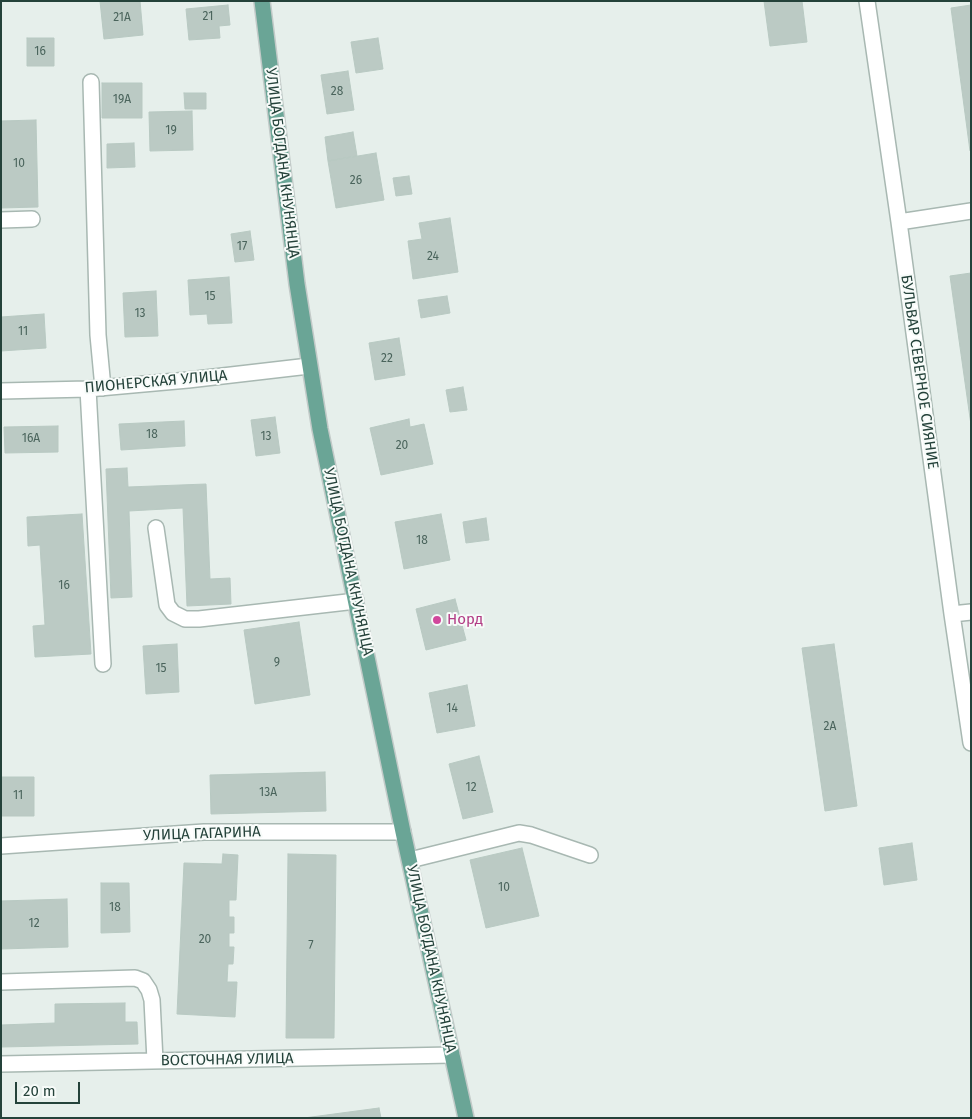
<!DOCTYPE html>
<html>
<head>
<meta charset="utf-8">
<style>
	body { margin:0 }
	#map { position:relative; width:972px; height:1119px; overflow:hidden; background:#e6efeb; font-family:"Fira Sans",sans-serif }
	canvas { display:block }
	.frame { position:absolute; inset:0; border:2px solid #24423a; pointer-events:none }
	.scale { position:absolute; left:15px; top:1082px; width:65px; height:22px; box-sizing:border-box; border:2px solid #24423a; border-top:0; padding-left:6px; font-size:15px; line-height:18px; white-space:nowrap; color:#24423a; -webkit-text-stroke:4px #f7fbf9; paint-order:stroke }
</style>
</head>
<body>
<div id="map">
<canvas width="972" height="1119"></canvas>
<div class="frame"></div>
<div class="scale">20 m</div>
</div>
<script>
const g = document.querySelector('canvas').getContext('2d');
g.lineJoin = 'round';
function fill(path, color) { g.fillStyle = color; g.fill(path, 'evenodd'); }
const toPath = rows => new Path2D(rows.map(r => 'M' + r).join(''));
function strokePath(path, color, width, dash) { g.strokeStyle = color; g.lineWidth = width; g.lineCap = dash ? 'butt' : 'round'; g.setLineDash(dash || []); g.stroke(path); }
function write(font, color, halo, rows, align = 'center') {
  g.font = font + ' "Fira Sans",sans-serif'; g.lineWidth = 4; g.setLineDash([]); g.textBaseline = 'middle'; g.strokeStyle = halo; g.fillStyle = color; for (const [text, x, y, turn = 0] of rows) {
    g.save(); g.translate(x, y); g.rotate((+turn || 0) * Math.PI / 180); g.textAlign = isNaN(turn) ? turn : align; if (halo) g.strokeText(text, 0, 0); g.fillText(text, 0, 0); g.restore();
  }
}
const building = toPath([
	[100,1,140,1,143,35,104,39,100,1],
	[764,1,802,1,807,42,770,46,764,1],
	[228,5,230,25,219,26,220,38,189,40,186,9,228,5],
	[971,5,971,151,970,151,951,8,971,5],
	[27,38,54,38,54,66,27,66,27,38],
	[378,38,383,69,356,73,351,42,378,38],
	[348,71,354,110,327,114,321,75,348,71],
	[102,83,142,83,142,118,102,118,102,83],
	[184,93,206,93,206,109,185,109,184,93],
	[192,111,193,150,150,151,149,112,192,111],
	[36,120,38,207,1,208,1,121,36,120],
	[353,132,357,156,328,161,325,137,353,132],
	[134,143,135,167,107,168,107,144,134,143],
	[376,153,384,200,336,208,328,161,376,153],
	[409,176,412,194,396,196,393,178,409,176],
	[450,218,458,272,413,279,408,241,422,239,419,223,450,218],
	[250,231,254,260,235,262,231,234,250,231],
	[971,273,971,425,950,276,971,273],
	[229,277,232,323,208,324,207,314,190,315,188,280,229,277],
	[156,291,158,336,125,337,123,293,156,291],
	[447,296,450,313,421,318,418,300,447,296],
	[44,314,46,348,1,351,1,317,44,314],
	[399,338,405,375,375,380,369,343,399,338],
	[463,387,467,410,450,412,446,390,463,387],
	[275,417,280,453,256,456,251,420,275,417],
	[409,419,410,427,424,424,433,464,381,475,370,428,409,419],
	[184,421,185,446,121,450,119,424,184,421],
	[58,426,58,452,5,453,4,427,58,426],
	[127,468,128,487,206,484,210,579,230,578,231,604,187,606,183,508,129,511,132,597,111,598,106,469,127,468],
	[82,514,91,654,35,657,33,626,45,625,40,545,28,546,27,517,82,514],
	[441,514,450,560,404,569,395,522,441,514],
	[486,518,489,540,466,543,463,522,486,518],
	[455,599,466,640,426,650,416,609,455,599],
	[299,622,310,695,255,704,244,630,299,622],
	[177,644,179,692,146,694,143,646,177,644],
	[834,644,857,806,825,811,802,648,834,644],
	[467,685,475,726,437,733,429,693,467,685],
	[479,756,493,812,463,819,449,764,479,756],
	[325,772,326,811,211,814,210,775,325,772],
	[1,777,34,777,34,816,1,816,1,777],
	[912,843,917,880,884,885,879,848,912,843],
	[522,848,539,916,486,928,470,860,522,848],
	[223,854,238,855,236,900,229,900,229,917,234,917,234,933,229,933,229,947,234,947,233,964,228,964,227,982,237,982,235,1017,177,1014,184,863,222,864,223,854],
	[288,854,336,855,334,1038,286,1038,288,854],
	[101,883,129,883,130,932,101,933,101,883],
	[67,899,68,947,1,949,1,901,67,899],
	[125,1003,125,1022,137,1022,138,1044,1,1047,1,1025,55,1023,55,1004,125,1003],
	[379,1108,381,1118,304,1118,379,1108]
]);
fill(building, '#bbcac4');
strokePath(building, '#b8c9c2', 1);
const minor = toPath([
	[867,1,899,222,952,614,971,743],
	[91,82,98,335,103,388],
	[1,220,32,219],
	[899,222,971,211],
	[88,389,103,664],
	[1,391,88,389,188,380,309,366],
	[156,528,167,605,173,613,185,619,199,619,356,601],
	[952,614,971,612],
	[1,846,204,832,403,832],
	[410,860,519,833,531,835,590,855],
	[1,982,135,978,143,981,149,990,152,1000,155,1061],
	[1,1064,452,1055]
]);
const major = toPath([
	[262,1,297,284,320,429,403,832,466,1118]
]);
strokePath(minor, '#a8b8b2', 18);
strokePath(major, '#c2cac8', 18);
strokePath(minor, '#fff', 15);
strokePath(major, '#6aa596', 15);
for (const [x, y, r, color] of [
	[437,620,5,"#d1479c"]
]) { const dot = new Path2D(); dot.arc(x, y, r, 0, 2 * Math.PI); g.fillStyle = color; g.fill(dot); strokePath(dot, '#f7fbf9', 2); }
write('12px', '#4a645c', null, [
	["21",208,17],
	["21А",122,18],
	["16",40,52],
	["28",337,92],
	["19А",122,100],
	["19",171,131],
	["10",19,164],
	["26",356,181],
	["17",242,247],
	["24",433,257],
	["15",210,297],
	["13",140,314],
	["11",23,332],
	["22",387,359],
	["18",152,435],
	["13",266,437],
	["16А",31,439],
	["20",402,446],
	["18",422,541],
	["16",64,586],
	["9",277,663],
	["15",161,669],
	["14",452,709],
	["2А",830,727],
	["12",471,788],
	["13А",268,793],
	["11",18,796],
	["10",504,888],
	["18",115,908],
	["12",34,924],
	["20",205,940],
	["7",311,946]
]);
write('15px', '#24423a', '#f7fbf9', [
	["УЛИЦА БОГДАНА КНУНЯНЦА",282,163,83],
	["БУЛЬВАР СЕВЕРНОЕ СИЯНИЕ",919,372,82],
	["ПИОНЕРСКАЯ УЛИЦА",156,382,-5],
	["УЛИЦА БОГДАНА КНУНЯНЦА",348,562,78],
	["УЛИЦА ГАГАРИНА",202,834,-2],
	["УЛИЦА БОГДАНА КНУНЯНЦА",431,959,78],
	["ВОСТОЧНАЯ УЛИЦА",227,1060,-1]
]);
write('15px', '#b23c85', '#f7fbf9', [
	["Норд",447,620]
], 'left');
</script>
</body>
</html>
